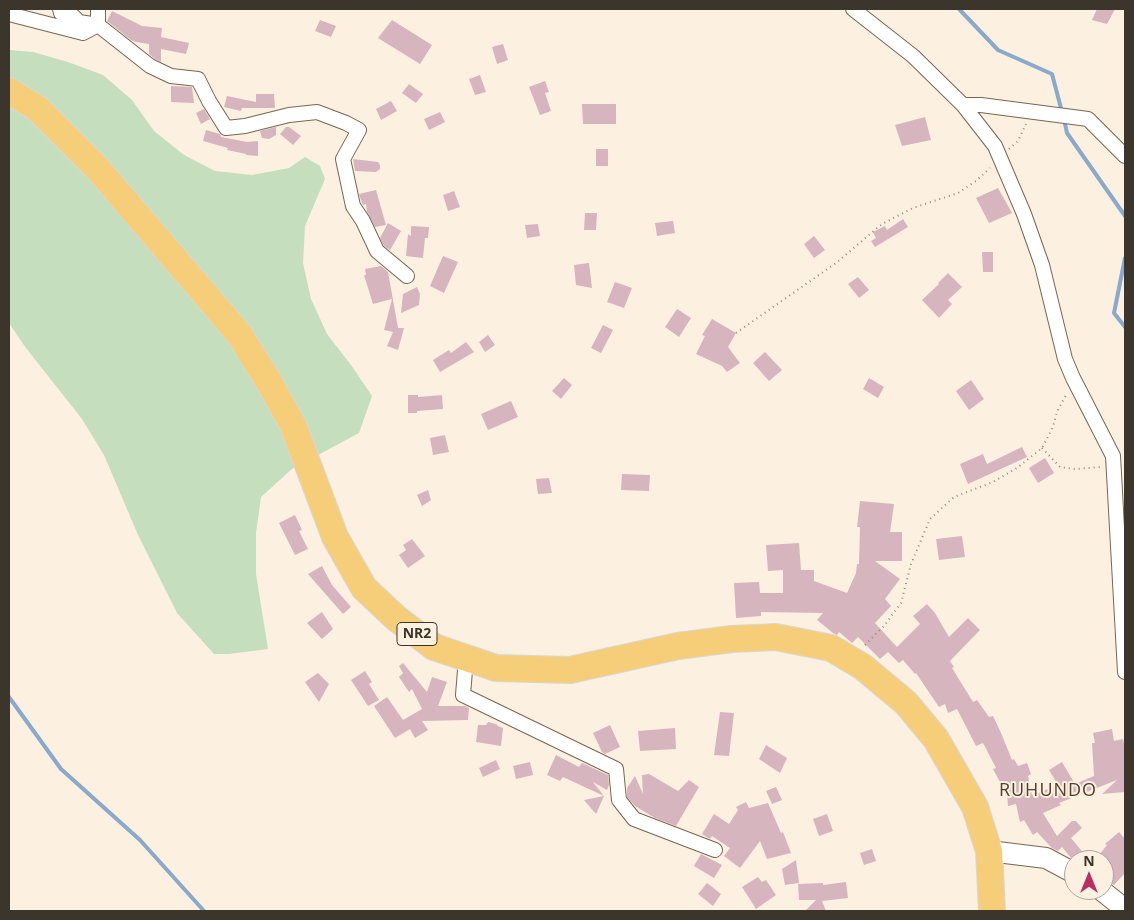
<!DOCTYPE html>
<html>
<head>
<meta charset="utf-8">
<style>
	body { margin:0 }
	#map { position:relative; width:1134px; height:920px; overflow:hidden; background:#fcf0e1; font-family:"Open Sans",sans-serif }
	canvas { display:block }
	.frame { position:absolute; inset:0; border:10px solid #3c352b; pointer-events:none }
	.north { position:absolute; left:1064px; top:850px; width:50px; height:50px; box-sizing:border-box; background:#fcf0e1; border:1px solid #afa598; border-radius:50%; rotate:0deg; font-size:14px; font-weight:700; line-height:20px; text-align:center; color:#3c352b }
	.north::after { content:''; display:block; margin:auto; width:18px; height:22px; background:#bb2e61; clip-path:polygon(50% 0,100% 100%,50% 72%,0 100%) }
</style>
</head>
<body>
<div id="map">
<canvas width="1134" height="920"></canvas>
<div class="frame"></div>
<div class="north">N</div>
</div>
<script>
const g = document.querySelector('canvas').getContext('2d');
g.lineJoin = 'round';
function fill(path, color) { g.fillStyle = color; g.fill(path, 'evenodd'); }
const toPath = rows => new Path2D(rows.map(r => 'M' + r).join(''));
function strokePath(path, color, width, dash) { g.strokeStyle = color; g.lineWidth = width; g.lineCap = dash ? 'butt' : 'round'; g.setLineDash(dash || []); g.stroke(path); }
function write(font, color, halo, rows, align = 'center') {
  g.font = font + ' "Open Sans",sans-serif'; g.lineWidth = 4; g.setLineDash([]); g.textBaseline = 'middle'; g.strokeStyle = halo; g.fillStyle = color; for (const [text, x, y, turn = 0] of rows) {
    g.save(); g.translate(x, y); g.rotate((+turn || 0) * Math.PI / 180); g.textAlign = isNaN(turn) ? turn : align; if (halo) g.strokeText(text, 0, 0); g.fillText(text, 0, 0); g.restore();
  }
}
fill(toPath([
	[9,50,33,52,68,62,103,75,132,100,154,131,184,155,215,171,252,175,289,168,305,157,320,166,325,179,305,226,303,263,311,299,327,334,351,365,372,396,359,433,292,469,261,497,256,533,256,574,268,649,229,654,214,654,177,613,138,535,104,455,82,419,26,348,9,323]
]), '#c5debd');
strokePath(toPath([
	[959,9,998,50,1052,74,1062,112],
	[1064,119,1067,133,1125,216],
	[1125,258,1114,313,1125,327],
	[9,697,61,769,140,840,204,911]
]), '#8aa9cb', 4);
fill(toPath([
	[1097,9,1115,9,1107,24,1092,20],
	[112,11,142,26,162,28,161,37,189,43,186,54,161,49,161,62,155,59,149,54,149,44,136,42,131,40,107,21],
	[320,20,336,26,331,37,315,31],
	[392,20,432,45,420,64,378,38],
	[503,44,508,60,497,64,492,47],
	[480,75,486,92,475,95,469,79],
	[545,81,549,92,545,93,551,111,540,115,529,87],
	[409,84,423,94,416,103,402,93],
	[171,86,192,87,194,103,171,102],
	[256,94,274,94,275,108,242,108,241,111,224,107,227,96,256,102],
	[391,101,397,111,381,120,376,109],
	[582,104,616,104,616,124,583,124],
	[204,109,210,119,201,124,196,113],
	[440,112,445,122,429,130,424,119],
	[925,117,931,140,902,146,895,125],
	[276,127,276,135,269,139,262,138,260,131],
	[286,127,289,127,301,136,293,145,280,134],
	[206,130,220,134,221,137,247,142,258,141,258,156,246,155,246,154,227,150,228,148,203,141],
	[596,149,608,149,608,166,596,166],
	[353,159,378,162,380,165,380,169,376,172,355,171],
	[998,188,1012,213,989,223,976,198],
	[376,190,386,225,375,227,367,212,366,204,363,205,362,203,359,194],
	[454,191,460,207,448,211,443,195],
	[585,213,597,213,596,230,584,230],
	[903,219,908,227,875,247,871,241,876,238,873,232,885,226,887,230],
	[673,221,675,233,657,236,655,223],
	[388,223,401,231,390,250,384,246,380,238],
	[538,224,540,236,527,238,525,225],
	[411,226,429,227,428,238,425,238,423,258,406,256,408,234,411,236],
	[814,236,825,250,814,258,804,244],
	[982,252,993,252,993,272,983,272],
	[443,256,458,262,444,293,430,286],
	[589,263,592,288,576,285,574,265],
	[381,266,388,272,398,328,404,328,398,350,387,346,393,332,384,330,392,299,373,304,364,275,366,275,365,269],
	[948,273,962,287,948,300,952,304,939,318,922,300,939,284,938,283],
	[858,277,869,290,859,298,848,284],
	[615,282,632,288,624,308,607,302],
	[417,287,420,294,419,305,401,313,403,294],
	[677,309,691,318,679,337,665,327],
	[712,319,736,333,728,347,740,363,727,372,722,366,696,354,705,336,702,335],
	[603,325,613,330,601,353,591,348],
	[488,335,495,345,485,352,479,342],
	[466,342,474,352,440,372,433,360,449,350,451,353],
	[765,352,782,370,769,381,753,363],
	[564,378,572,385,561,399,552,391],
	[869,378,884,387,878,398,863,389],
	[971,380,984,399,969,410,956,391],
	[408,395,418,395,418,397,442,395,443,409,417,411,417,413,408,413],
	[511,401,518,417,488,430,481,414],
	[445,435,449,452,433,455,430,438],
	[1022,447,1027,457,968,484,960,464,983,454,987,464],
	[1045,458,1054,473,1038,483,1029,468],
	[622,474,650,475,649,491,621,490],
	[549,478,552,493,538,494,536,479],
	[428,490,431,500,422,506,417,495],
	[860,501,894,504,890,532,902,532,902,561,875,561,900,579,885,599,891,606,875,623,897,647,920,624,913,616,927,604,935,613,949,637,968,618,980,630,950,661,954,667,952,668,973,702,977,700,989,717,993,716,1001,733,1012,760,1014,759,1018,766,1027,763,1031,774,1028,776,1032,795,1058,785,1049,770,1062,762,1075,784,1094,776,1092,743,1095,743,1093,733,1112,729,1114,741,1123,739,1125,748,1125,792,1102,794,1117,780,1059,803,1061,805,1043,813,1057,836,1072,821,1076,821,1082,828,1071,838,1089,860,1075,860,1071,858,1062,847,1058,851,1052,848,1037,832,1033,835,1024,820,1020,822,1016,804,1008,806,1007,795,993,769,996,768,983,743,976,746,957,709,948,713,945,704,939,707,916,673,915,674,903,660,899,663,888,652,880,659,858,637,852,643,839,632,837,635,833,633,817,620,823,613,761,612,761,616,736,618,734,583,759,582,760,593,783,593,783,570,768,571,766,545,799,543,801,570,814,570,814,581,847,593,856,573,857,564,859,564,860,527,857,527],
	[295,515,302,530,299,531,308,549,295,555,279,523],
	[962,536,965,557,939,560,936,539],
	[412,539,425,556,408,568,399,555,406,550,403,545],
	[322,566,332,585,351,607,343,614,308,574],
	[322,612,333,629,322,639,307,623],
	[403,663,427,692,432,677,447,682,438,706,465,706,469,708,468,720,422,721,428,730,415,738,410,729,395,738,374,706,387,697,403,720,422,709,412,689,409,692,399,677,403,673,399,666],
	[365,671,372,682,369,684,379,700,368,706,351,680],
	[318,673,329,684,319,702,305,682],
	[720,712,734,713,729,756,714,755],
	[488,722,496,724,498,726,503,728,501,746,476,742,478,725,486,725],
	[610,725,620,747,605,754,602,752,593,733],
	[675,728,676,749,640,751,638,731],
	[766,745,787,758,780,773,759,759],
	[556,755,579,767,582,763,608,775,609,785,607,790,593,782,604,796,563,777,560,781,547,775],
	[496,760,500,769,483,777,479,768],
	[530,762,533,775,516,779,513,766],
	[649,774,678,791,689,780,699,787,676,826,655,818,635,806,627,797,627,788,635,776,643,794,642,775],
	[776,787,782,800,772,804,766,791],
	[604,796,596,814,584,800],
	[746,802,749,808,768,803,781,833,783,832,791,853,767,859,760,841,740,868,724,856,730,848,712,836,710,839,702,834,714,814,729,824,738,810,736,807],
	[827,814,833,831,819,836,813,819],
	[1119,832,1125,839,1125,873,1114,885,1104,879,1104,860,1095,860,1107,845,1105,844],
	[872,849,876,861,864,865,860,853],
	[701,854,722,865,714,878,694,866],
	[796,860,799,883,785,885,782,869],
	[758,877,762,882,766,880,776,895,756,909,742,887],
	[846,882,848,898,822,901,826,911,805,911,816,900,799,900,798,884,823,883,823,885],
	[707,883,721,894,713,906,698,894]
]), '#d6b5bf');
const street = toPath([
	[60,9,61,13,73,16,79,22,98,25,150,66,171,76,198,79,209,101,226,128,245,126,289,115,317,112,346,123,359,130,343,159,353,206,363,221,377,251,407,276],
	[853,9,913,56,963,105,995,146,1024,214,1042,265,1065,359,1073,378,1113,456,1125,672],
	[9,14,83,33,98,25,98,9],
	[963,105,981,105,1088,119,1125,156],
	[466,658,463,695,616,769,619,800,634,819,715,850]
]);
const secondary = toPath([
	[989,851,1046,858,1074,873],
	[1101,890,1125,909]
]);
const highway = toPath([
	[9,91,37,108,97,168,239,334,269,382,293,425,335,537,364,588,396,618,434,647,496,668,570,670,678,646,732,639,776,637,831,648,863,667,906,703,936,739,975,807,989,851,992,911]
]);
strokePath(street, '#786650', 16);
strokePath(secondary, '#786650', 22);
strokePath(highway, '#d8d7d5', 28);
strokePath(toPath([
	[1009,149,1018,141,1026,124],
	[736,333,836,263,882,224,913,208,958,193,976,181,990,168],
	[1042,448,1060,467,1075,469,1101,467],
	[865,645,884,626,901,603,911,564,930,519,954,497,993,482,1017,468,1042,448,1053,427,1057,412,1066,395]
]), '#938a7e', 2, [1, 4]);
strokePath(street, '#fff', 14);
strokePath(secondary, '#fff', 20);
strokePath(highway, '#f6ce79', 26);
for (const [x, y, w] of [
	[417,634,40]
]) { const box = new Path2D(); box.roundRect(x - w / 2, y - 11.5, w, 23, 4); g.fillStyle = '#fcf0e1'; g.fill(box); strokePath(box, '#3c352b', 1); }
write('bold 14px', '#3c352b', null, [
	["NR2",417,634]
]);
g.letterSpacing = '1px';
write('18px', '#51402b', '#fcf0e1', [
	["RUHUNDO",1048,791]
]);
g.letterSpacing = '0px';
</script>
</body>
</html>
